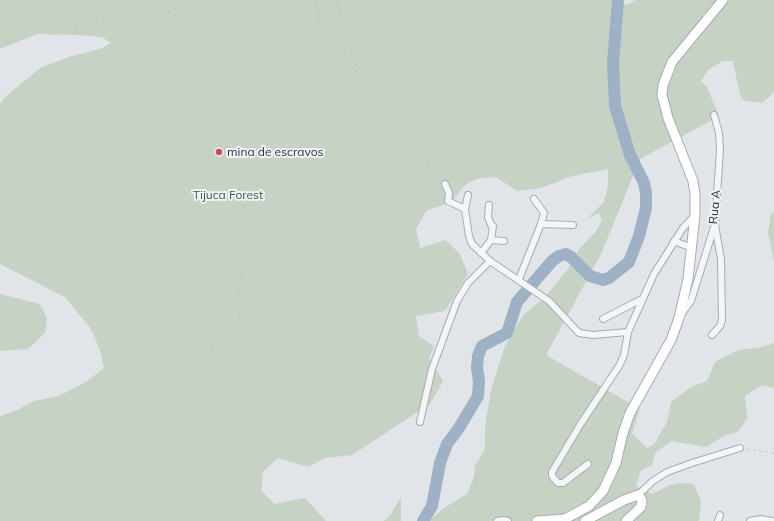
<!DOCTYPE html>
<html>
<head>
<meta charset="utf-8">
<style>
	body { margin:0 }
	canvas { display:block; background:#e1e4e8 }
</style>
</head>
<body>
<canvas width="774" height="521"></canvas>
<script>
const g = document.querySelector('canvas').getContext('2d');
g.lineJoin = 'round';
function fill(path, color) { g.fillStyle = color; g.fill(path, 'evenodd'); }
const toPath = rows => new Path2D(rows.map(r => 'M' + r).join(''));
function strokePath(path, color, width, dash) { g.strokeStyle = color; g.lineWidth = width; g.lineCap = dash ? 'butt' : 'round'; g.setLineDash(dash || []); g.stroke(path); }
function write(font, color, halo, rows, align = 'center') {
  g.font = font + ' Mulish,sans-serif'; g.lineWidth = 4; g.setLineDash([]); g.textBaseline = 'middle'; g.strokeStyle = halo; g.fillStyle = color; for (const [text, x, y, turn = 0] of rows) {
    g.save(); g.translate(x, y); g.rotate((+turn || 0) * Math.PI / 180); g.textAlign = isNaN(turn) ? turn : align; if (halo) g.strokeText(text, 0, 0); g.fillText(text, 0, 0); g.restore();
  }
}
fill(toPath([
	[0,0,614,0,623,4,629,4,635,0,774,0,774,92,762,103,746,101,742,99,739,91,733,61,723,61,708,70,701,81,707,87,719,116,640,159,601,254,546,355,640,409,632,433,647,448,654,444,667,422,671,402,691,387,707,381,715,362,738,350,762,347,774,343,774,388,762,385,745,396,747,418,738,432,724,436,706,447,671,441,655,453,652,465,641,470,636,486,652,494,670,485,682,483,694,484,701,501,699,521,429,521,444,508,467,494,474,477,475,466,485,449,485,426,491,390,505,346,523,315,545,297,567,270,579,249,597,230,602,220,599,213,587,219,604,202,608,186,608,169,572,176,541,188,517,191,496,177,476,179,464,186,453,201,426,211,416,229,420,248,446,240,460,254,468,274,445,311,416,316,419,336,434,346,429,359,443,381,430,404,352,455,325,458,308,467,278,458,263,472,261,491,275,504,305,498,326,521,0,521,0,416,17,410,34,401,59,396,86,382,104,368,100,350,91,329,65,297,0,264,0,104,6,96,40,68,72,56,100,49,111,43,102,37,79,35,37,34,0,49],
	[774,213,774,261,768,232,771,214],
	[0,294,40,304,47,319,45,333,28,349,0,351],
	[401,497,401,521,384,521,391,514]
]), '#c6d2c3');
strokePath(toPath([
	[423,521,432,506,440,463,447,444,459,428,478,396,479,381,477,368,478,356,482,346,507,333,517,302,552,261,559,256,566,254,571,257,590,276,603,280,609,278,629,262,639,236,646,208,646,193,644,183,630,155,615,106,613,63,618,0]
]), '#9fb2c5', 12);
const street = toPath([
	[445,184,449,193,448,201,465,209],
	[468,195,465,209,469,236,472,244,490,261,549,301,579,333,593,335,628,332],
	[534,199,544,213,541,224],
	[489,205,488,217,491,225,493,226,491,240],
	[674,241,692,248],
	[481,253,491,240,504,241],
	[519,279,541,224,573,225],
	[681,315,691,301,715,224,720,150,719,133,714,115],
	[603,319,642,299],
	[712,335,720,326,722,320,721,259,715,225],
	[420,422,432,369,457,301,468,283,490,261],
	[588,464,563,483,558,483,552,476,552,472,580,425,619,366,624,355,628,332,654,274,683,228,695,215],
	[638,495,653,481,667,472,692,463,740,448],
	[497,521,504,520,508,521],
	[718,521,720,515],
	[750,521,761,519,772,521]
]);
const secondary = toPath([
	[537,521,565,519,589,506,603,491,616,463,623,433,630,413,671,340,679,318,688,279,695,215,695,194,693,181,668,118,662,95,663,85,672,62,723,0],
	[585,521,624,500,638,495,642,500,641,507,626,521]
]);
strokePath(street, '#a7abb2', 8);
strokePath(secondary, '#a7abb2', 11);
strokePath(toPath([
	[337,0,344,30,349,41,359,78,371,100,381,114,412,135,423,152,427,162,441,179],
	[590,0,592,7,602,11,614,28,623,29],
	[56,28,75,31,82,29,92,22,100,22,116,28,130,36,139,35,159,17,176,8,177,0],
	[216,354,210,345,214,339,235,333,239,321,240,311,235,310,232,305,240,296,238,285,241,275,242,258,244,247,257,236,260,230,247,210,239,193,239,181,231,176,205,177,199,171,198,163,219,152,221,145,244,126,259,121,264,112,272,109,287,98,290,89,302,72,296,57,296,52,320,25,315,0],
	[747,449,774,453]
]), '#bfc2c7', 1, [3, 3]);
strokePath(street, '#f3f5f7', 6);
strokePath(secondary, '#fff', 9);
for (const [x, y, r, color] of [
	[219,152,4,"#c35062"]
]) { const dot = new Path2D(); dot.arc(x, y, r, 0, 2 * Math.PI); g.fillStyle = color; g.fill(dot); strokePath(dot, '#f0f3f6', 1.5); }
write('12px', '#2b323f', '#f0f3f6', [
	["mina de escravos",227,152]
], 'left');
write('12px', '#3f5939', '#f0f3f6', [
	["Tijuca Forest",228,195]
]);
write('12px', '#2b323f', '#f0f3f6', [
	["Rua A",715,207,-85]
]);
</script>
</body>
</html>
